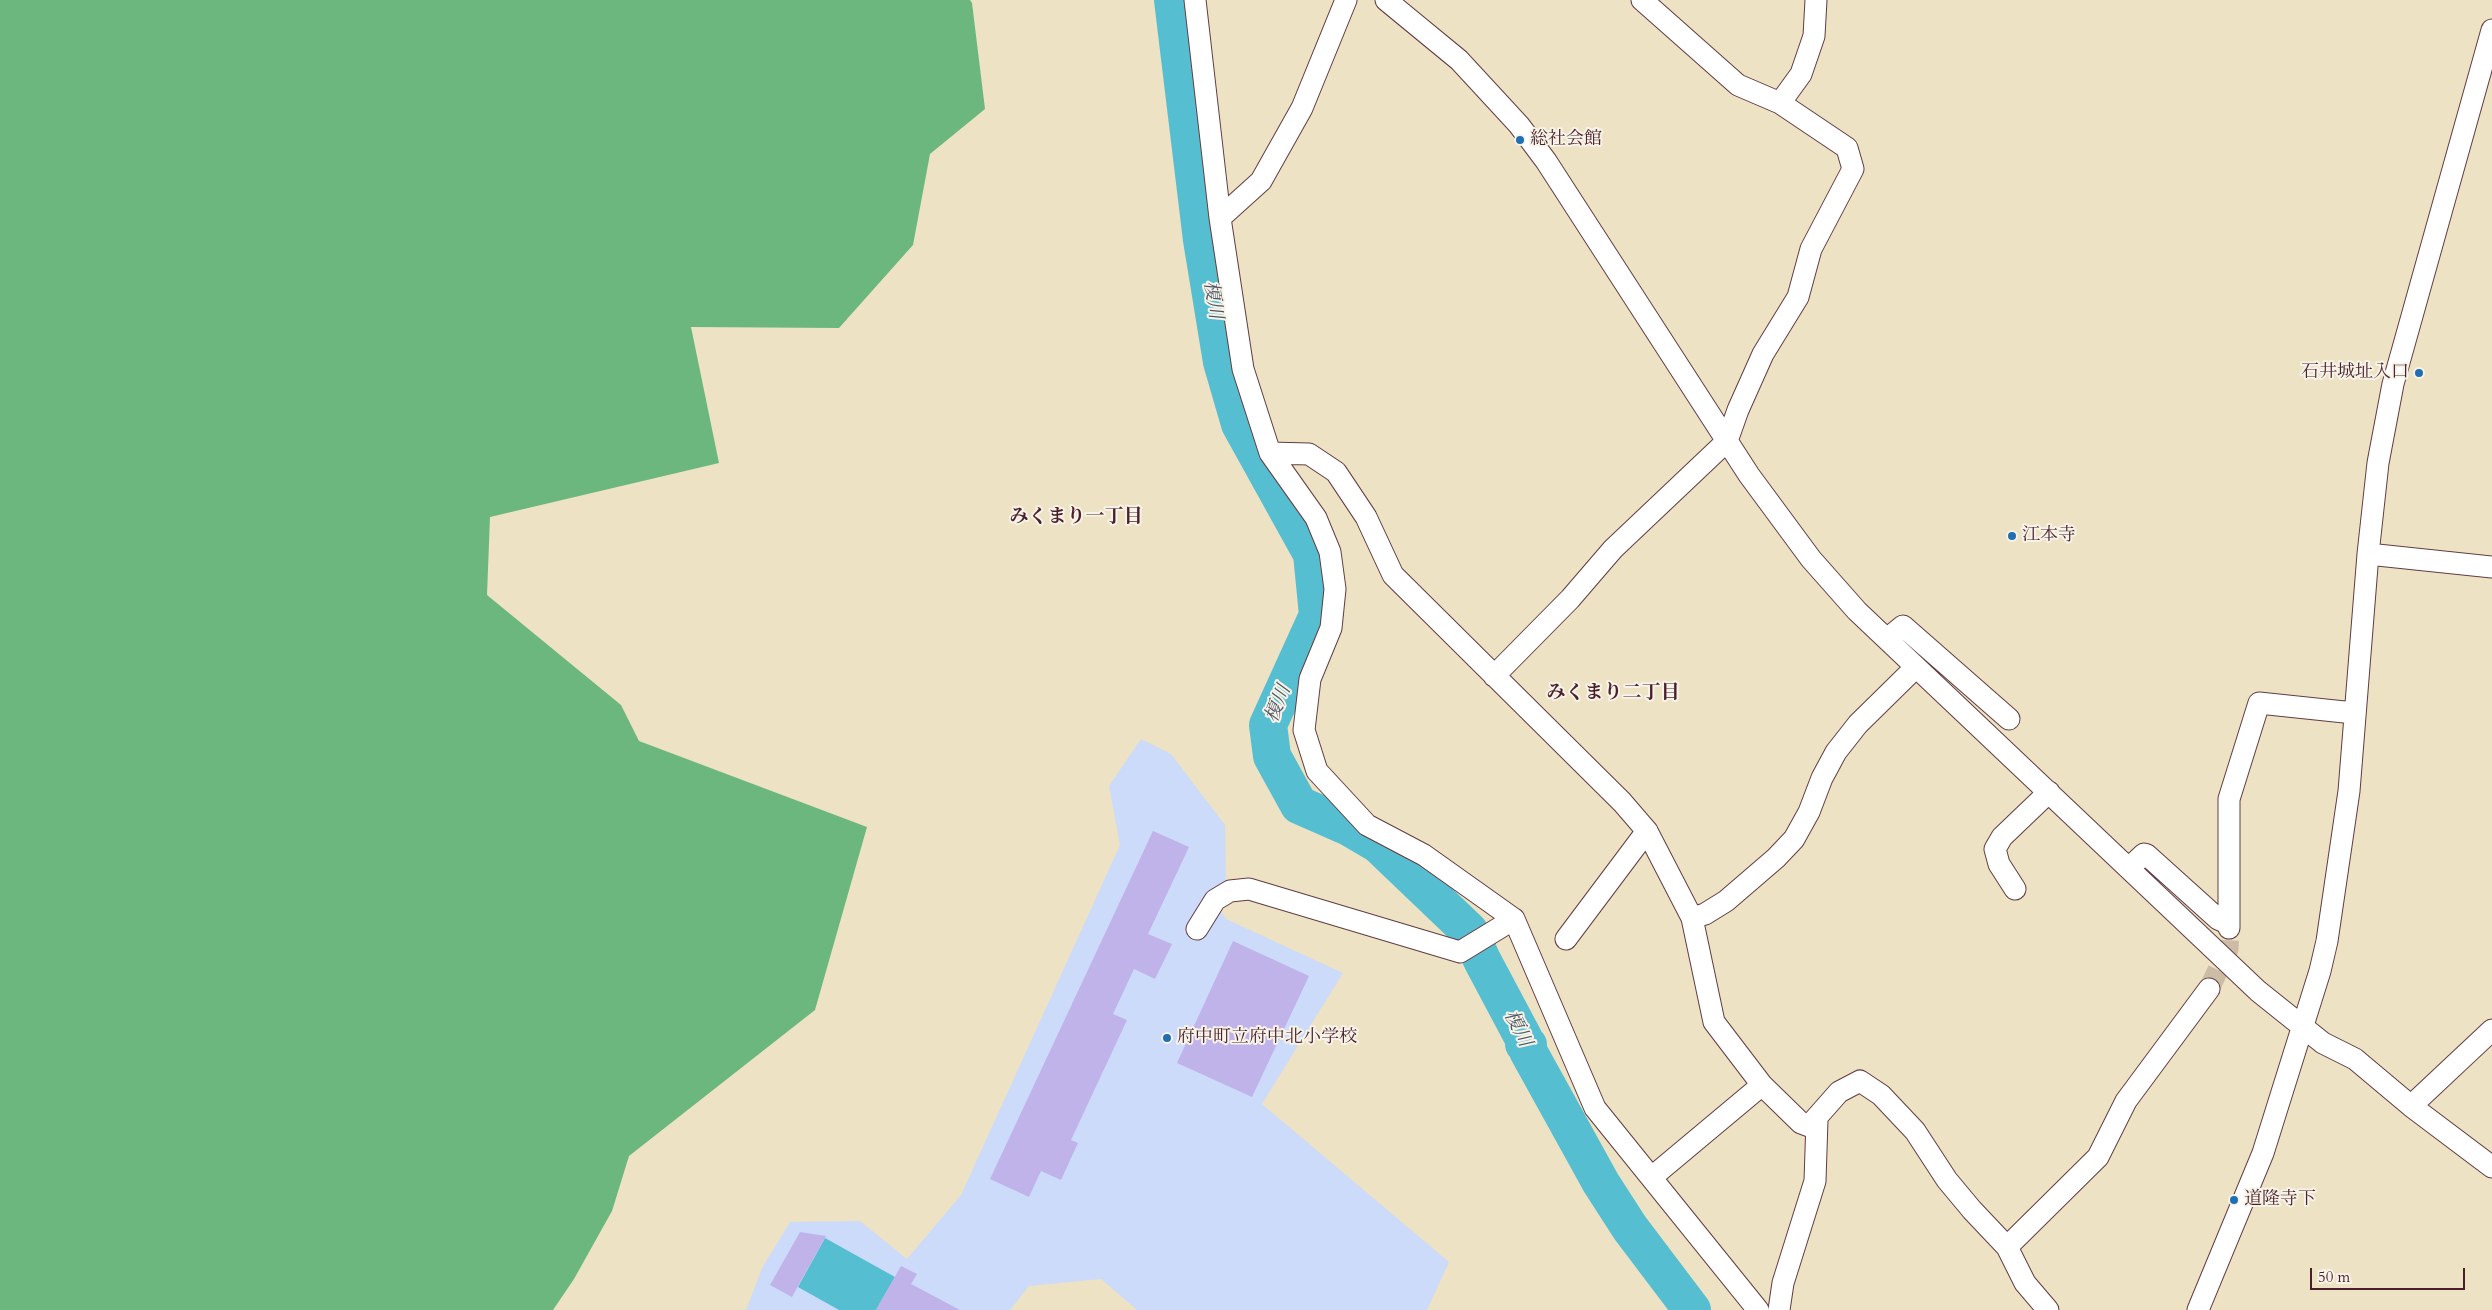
<!DOCTYPE html>
<html>
<head>
<meta charset="utf-8">
<style>
	body { margin:0 }
	#map { position:relative; width:2492px; height:1310px; overflow:hidden; background:#ede2c3; font-family:Cardo,serif }
	canvas { display:block }
	.scale { position:absolute; left:2310px; top:1268px; width:155px; height:22px; box-sizing:border-box; border:2px solid #4a1f2b; border-top:0; padding-left:6px; font-size:15px; line-height:18px; white-space:nowrap; color:#4a1f2b; -webkit-text-stroke:4px #f7f3e8; paint-order:stroke }
</style>
</head>
<body>
<div id="map">
<canvas width="2492" height="1310"></canvas>
<div class="scale">50 m</div>
</div>
<script>
const g = document.querySelector('canvas').getContext('2d');
g.lineJoin = 'round';
function fill(path, color) { g.fillStyle = color; g.fill(path, 'evenodd'); }
const toPath = rows => new Path2D(rows.map(r => 'M' + r).join(''));
function strokePath(path, color, width, dash) { g.strokeStyle = color; g.lineWidth = width; g.lineCap = dash ? 'butt' : 'round'; g.setLineDash(dash || []); g.stroke(path); }
function write(font, color, halo, rows, align = 'center') {
  g.font = font + ' Cardo,"Noto Serif JP",serif'; g.lineWidth = 4; g.setLineDash([]); g.textBaseline = 'middle'; g.strokeStyle = halo; g.fillStyle = color; for (const [text, x, y, turn = 0] of rows) {
    g.save(); g.translate(x, y); g.rotate((+turn || 0) * Math.PI / 180); g.textAlign = isNaN(turn) ? turn : align; if (halo) g.strokeText(text, 0, 0); g.fillText(text, 0, 0); g.restore();
  }
}
fill(toPath([
	[1141,739,1171,754,1225,825,1226,880,1218,907,1226,919,1343,973,1262,1104,1449,1262,1427,1310,1137,1310,1101,1279,1029,1286,1010,1310,746,1310,762,1268,790,1222,860,1221,907,1259,961,1195,1120,845,1109,786]
]), '#ccdbf9');
fill(toPath([
	[0,0,970,0,972,3,985,109,930,154,913,245,839,328,691,327,719,463,490,517,487,595,621,705,639,741,867,827,815,1010,629,1156,612,1211,574,1279,553,1310,0,1310]
]), '#6cb77e');
fill(toPath([
	[825,1238,895,1277,876,1310,839,1310,798,1287]
]), '#55bfd1');
strokePath(toPath([
	[1173,0,1202,240,1222,362,1240,424,1312,554,1318,615,1268,725,1272,756,1299,805,1349,827,1378,844,1469,931,1482,960,1524,1039,1524,1044,1528,1045,1528,1051,1601,1183,1630,1228,1692,1310]
]), '#55bfd1', 38);
fill(toPath([
	[1153,831,1189,847,1148,934,1172,944,1155,979,1134,969,1113,1014,1127,1020,1071,1140,1078,1143,1061,1180,1041,1171,1029,1197,990,1179],
	[1233,941,1309,976,1252,1097,1177,1063],
	[800,1232,826,1236,792,1297,770,1285],
	[901,1266,917,1274,911,1284,960,1310,876,1310]
]), '#c0b3ea');
strokePath(toPath([
	[2209,989,2228,949,2229,928]
]), '#ccbba5', 21, [21, 11]);
const minor = toPath([
	[1195,0,1220,218,1243,369,1270,453,1316,518,1330,552,1335,589,1331,628,1310,679,1304,730,1317,771,1367,825,1424,855,1514,919,1595,1108,1758,1310],
	[1386,0,1459,60,1519,125,1546,161,1749,475,1811,559,1857,611,2258,991,2323,1043,2355,1059,2411,1106,2492,1167],
	[1780,103,1801,74,1814,36,1816,0],
	[1220,218,1261,181,1302,108,1346,0],
	[1270,453,1309,454,1336,472,1366,517,1393,575,1622,802,1647,831,1692,918,1714,1022,1762,1085,1801,1123,1809,1126,1839,1092,1860,1081,1881,1095,1915,1131,1947,1180,1972,1210,2007,1247,2025,1283,2048,1310],
	[2368,554,2492,567],
	[1887,639,1903,626,2009,719],
	[1494,676,1570,599,1613,549,1727,441,1738,410,1763,354,1798,297,1811,249,1853,169,1847,148,1780,103,1738,85,1642,0],
	[2129,868,2144,854,2147,855,2218,919,2229,924],
	[2015,889,1999,864,1995,849,2002,837,2049,792],
	[1692,918,1705,914,1726,901,1776,858,1794,839,1809,812,1822,778,1836,752,1858,724,1916,667],
	[2229,928,2229,799,2259,703,2354,713],
	[1197,929,1215,900,1230,891,1249,889,1460,952,1514,919],
	[1566,939,1647,831],
	[2411,1106,2492,1030],
	[1652,1177,1762,1085],
	[2007,1247,2098,1157,2126,1101,2209,989],
	[1779,1310,1783,1283,1815,1181,1817,1120],
	[2198,1310,2263,1153,2320,971,2327,941,2349,791,2368,554,2378,463,2393,384,2492,30]
]);
strokePath(minor, '#623c42', 23);
strokePath(minor, '#fff', 21);
for (const [x, y, r, color] of [
	[1520,140,5,"#1f6fb2"],
	[2419,373,5,"#1f6fb2"],
	[2012,536,5,"#1f6fb2"],
	[1167,1038,5,"#1f6fb2"],
	[2234,1200,5,"#1f6fb2"]
]) { const dot = new Path2D(); dot.arc(x, y, r, 0, 2 * Math.PI); g.fillStyle = color; g.fill(dot); strokePath(dot, '#f7f3e8', 2); }
write('18px', '#4a1f2b', '#f7f3e8', [
	["総社会館",1530,140],
	["石井城址入口",2409,373,"right"],
	["江本寺",2022,536],
	["府中町立府中北小学校",1177,1038],
	["道隆寺下",2244,1200]
], 'left');
write('italic 19px', '#4e5765', '#f7f3e8', [
	["榎川",1212,300,81],
	["榎川",1279,704,-68],
	["榎川",1517,1029,63]
]);
write('bold 19px', '#4a1f2b', '#f7f3e8', [
	["みくまり一丁目",1076,518],
	["みくまり二丁目",1613,694]
]);
</script>
</body>
</html>
